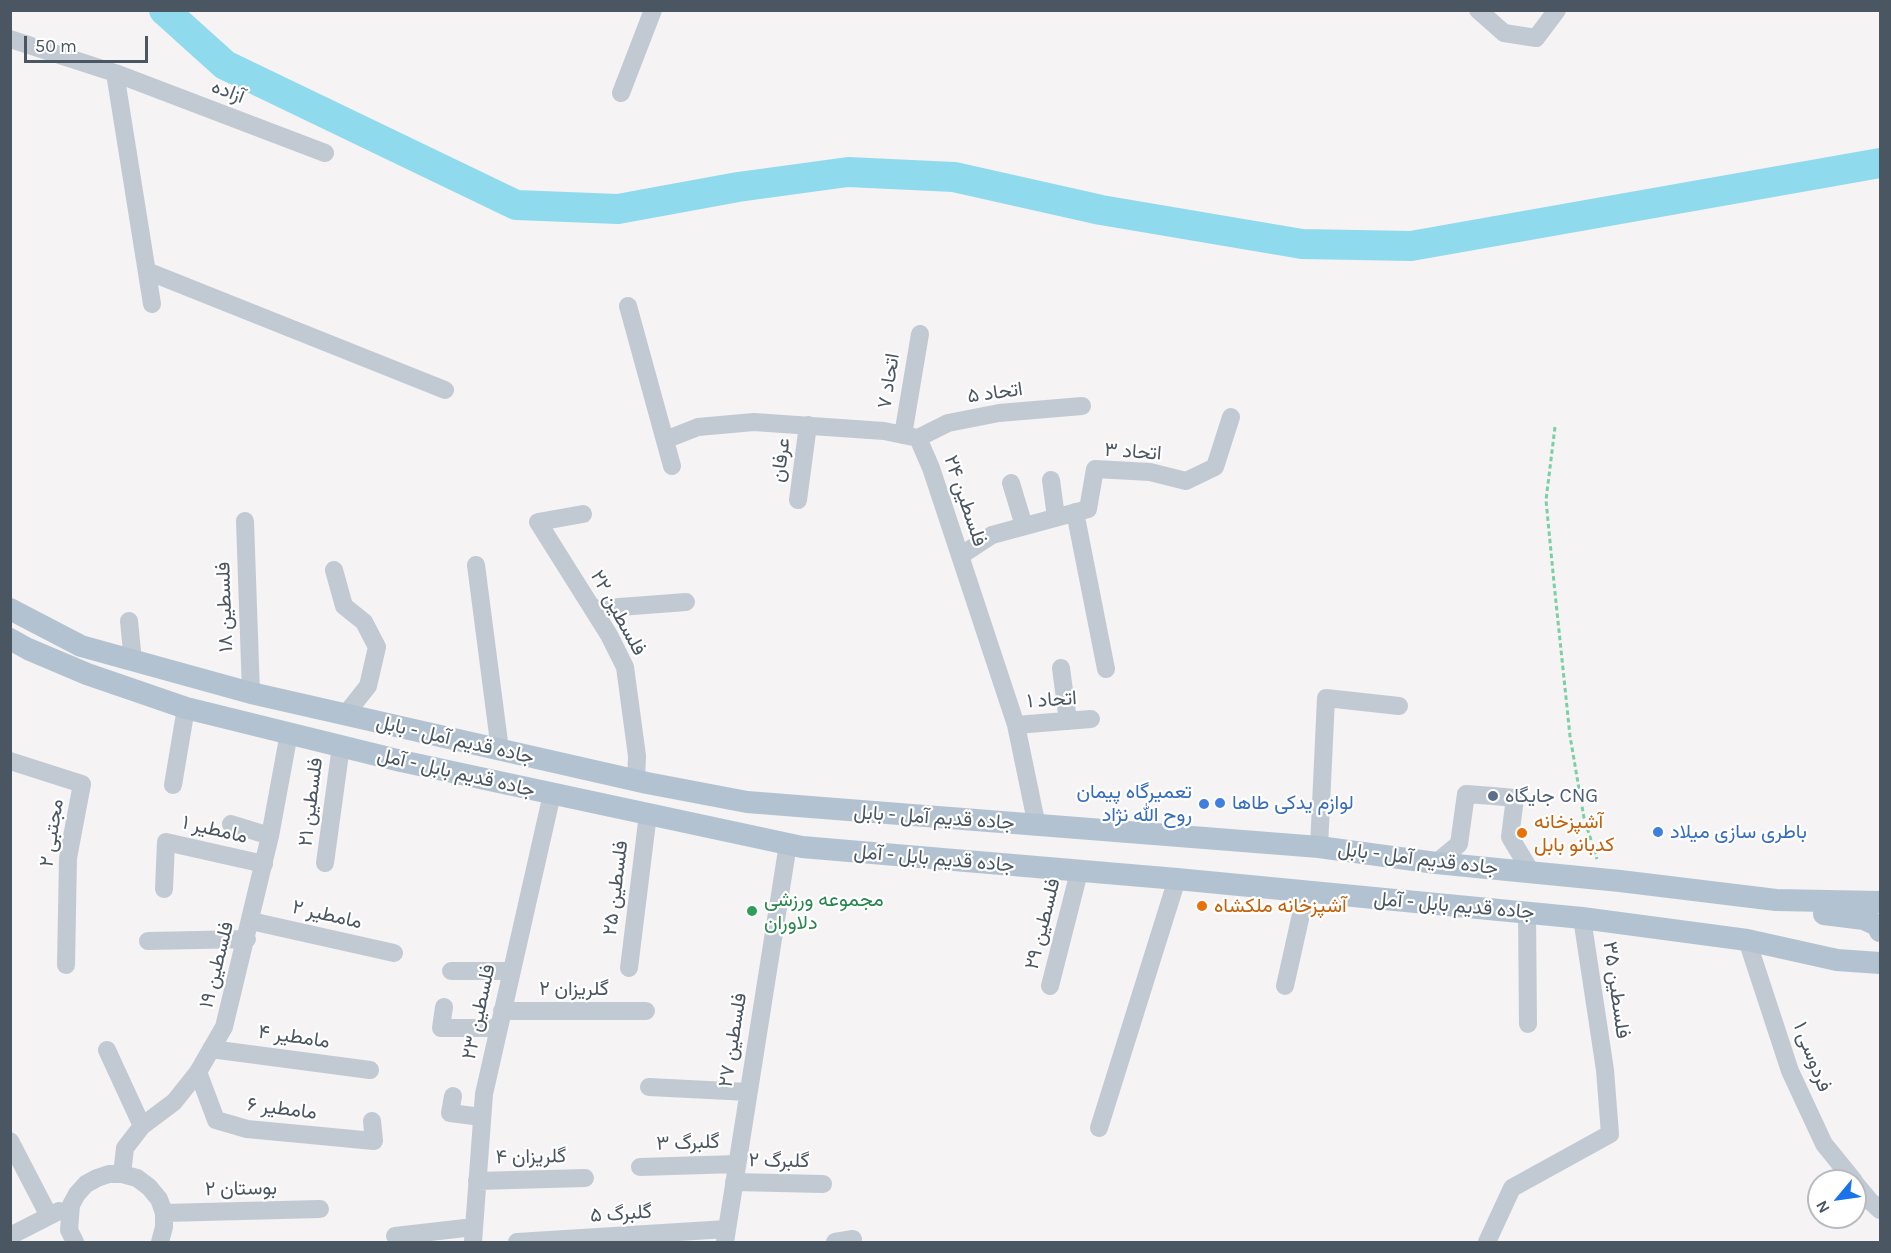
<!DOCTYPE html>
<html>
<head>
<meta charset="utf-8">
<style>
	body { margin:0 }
	#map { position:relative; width:1891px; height:1253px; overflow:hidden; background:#f5f3f3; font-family:Karla,sans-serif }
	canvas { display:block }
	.frame { position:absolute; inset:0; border:12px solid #4a5661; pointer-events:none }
	.north { position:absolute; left:1807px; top:1169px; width:60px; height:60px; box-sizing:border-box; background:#fff; border:2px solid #b7bbc0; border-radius:50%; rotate:241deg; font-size:16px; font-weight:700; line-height:24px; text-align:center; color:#4a5661 }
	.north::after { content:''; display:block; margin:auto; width:21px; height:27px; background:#1a73e8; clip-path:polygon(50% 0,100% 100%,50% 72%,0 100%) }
	.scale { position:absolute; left:24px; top:36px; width:124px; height:27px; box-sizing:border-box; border:3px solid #4a5661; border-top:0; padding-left:8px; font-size:18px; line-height:21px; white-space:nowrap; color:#4a5661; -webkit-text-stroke:4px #fff; paint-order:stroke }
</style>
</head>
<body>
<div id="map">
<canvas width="1891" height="1253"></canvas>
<div class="frame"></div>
<div class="north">N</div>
<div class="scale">50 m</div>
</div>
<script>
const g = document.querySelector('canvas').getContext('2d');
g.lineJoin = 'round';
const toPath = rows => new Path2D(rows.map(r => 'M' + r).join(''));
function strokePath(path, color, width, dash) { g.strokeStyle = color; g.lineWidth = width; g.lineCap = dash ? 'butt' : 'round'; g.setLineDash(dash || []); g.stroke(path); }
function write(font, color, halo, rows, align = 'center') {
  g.font = font + ' Karla,Vazirmatn,sans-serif'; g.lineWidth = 4.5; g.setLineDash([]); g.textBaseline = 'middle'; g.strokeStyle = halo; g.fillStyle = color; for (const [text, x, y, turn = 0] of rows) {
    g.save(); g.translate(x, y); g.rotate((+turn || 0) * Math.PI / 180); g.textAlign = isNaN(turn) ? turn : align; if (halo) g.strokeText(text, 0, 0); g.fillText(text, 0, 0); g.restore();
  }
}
strokePath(toPath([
	[164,10,225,65,516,205,618,209,738,187,848,172,954,177,1101,210,1302,244,1411,246,1880,163]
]), '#90daee', 30);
strokePath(toPath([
	[1555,427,1546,500,1554,583,1570,736,1584,818,1597,859]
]), '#7ad0a6', 3, [4.5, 3]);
strokePath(toPath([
	[1478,10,1504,33,1536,38,1557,10],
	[10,39,115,73,152,304],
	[115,73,325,153],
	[621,93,653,10],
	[147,271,445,390],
	[628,306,672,466],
	[903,435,920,334],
	[918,438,948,423,999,413,1082,406],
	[665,440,698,427,754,422,884,431,918,438,931,468,1016,725,1037,826],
	[1051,480,1056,517],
	[1011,483,1024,526],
	[798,500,808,425],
	[1075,512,1106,669],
	[583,514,538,522,609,635,625,667,637,756,636,780],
	[245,521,251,693],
	[960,556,992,535,1088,509,1095,469,1150,472,1186,481,1215,467,1231,417],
	[476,565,500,750],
	[334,570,344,606,364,622,377,647,368,686,345,715],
	[593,609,686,602],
	[129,621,133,661],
	[1061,668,1068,721],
	[1016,725,1091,719],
	[10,761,82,784,68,858,66,965],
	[173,785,186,708],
	[231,824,270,836],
	[1319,847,1326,698,1399,706],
	[325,863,341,746],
	[1436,863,1459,844,1466,794,1493,796,1515,798,1510,837,1531,872],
	[164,889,166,842,264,864],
	[1527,912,1528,1024],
	[251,921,394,953],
	[1747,940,1790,1071,1824,1144,1854,1181],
	[148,941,247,939],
	[629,968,648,814],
	[451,971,511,971],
	[1050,986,1079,872],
	[1285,986,1306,892],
	[444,1007,441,1028,498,1028],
	[502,1011,646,1011],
	[211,1049,370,1070],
	[107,1050,142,1126],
	[198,1072,216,1120,247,1129,374,1141,372,1121],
	[649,1087,748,1092],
	[453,1096,450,1113,482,1117],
	[1099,1128,1177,879],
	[10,1141,49,1216],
	[640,1167,737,1164],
	[122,1174,125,1148,142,1126,174,1102,198,1072,224,1027,270,836,289,733],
	[477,1181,585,1178],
	[734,1182,823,1184],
	[1855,1183,1870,1201,1880,1210],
	[164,1213,320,1209],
	[10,1236,59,1211],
	[395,1236,474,1227],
	[75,1242,69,1230,71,1205,77,1194,86,1184,97,1178,109,1174,122,1174,137,1178,149,1187,159,1199,164,1213,164,1227,160,1242],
	[473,1242,484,1094,552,794],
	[517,1242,727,1229],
	[725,1242,788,844],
	[835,1242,853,1239],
	[1487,1242,1512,1188,1610,1134,1605,1070,1582,918]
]), '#c1cad2', 18);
strokePath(toPath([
	[10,609,81,646,251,693,647,783,747,802,1319,847,1436,863,1620,881,1776,900,1880,902],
	[10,639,28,649,87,674,186,708,401,761,802,847,1177,879,1582,918,1747,940,1837,960,1880,963],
	[1824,914,1864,919,1879,926,1880,931]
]), '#b3c2d1', 22);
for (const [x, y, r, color] of [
	[1493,796,6,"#5c6f8a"],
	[1220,803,6,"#3f7fe0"],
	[1204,804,6,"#3f7fe0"],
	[1658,832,6,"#3f7fe0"],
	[1522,833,6,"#e8710a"],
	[1202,906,6,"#e8710a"],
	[752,911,6,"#2e9e5b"]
]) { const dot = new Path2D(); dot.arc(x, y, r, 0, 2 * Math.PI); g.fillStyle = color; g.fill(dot); strokePath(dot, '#fff', 2); }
write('20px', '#4a5661', '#fff', [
	["آزاده",228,92,21],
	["اتحاد ۷",889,381,-81],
	["اتحاد ۵",995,393,-8],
	["اتحاد ۳",1133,452,4],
	["عرفان",781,460,-82],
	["فلسطین ۲۴",965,501,71],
	["فلسطین ۱۸",225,607,-92],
	["فلسطین ۲۲",618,613,61],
	["اتحاد ۱",1052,700,-4],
	["جاده قدیم آمل - بابل",455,740,13],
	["جاده قدیم بابل - آمل",456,773,13],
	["فلسطین ۲۱",311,802,-83],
	["جاده قدیم آمل - بابل",934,818,4],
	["مامطیر ۱",215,830,13],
	["مجتبی ۲",52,833,-81],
	["جاده قدیم بابل - آمل",934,859,5],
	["جاده قدیم آمل - بابل",1418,859,7],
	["فلسطین ۲۵",616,888,-83],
	["جاده قدیم بابل - آمل",1454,906,5],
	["مامطیر ۲",327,915,13],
	["فلسطین ۲۹",1043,924,-76],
	["فلسطین ۱۹",217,965,-76],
	["گلریزان ۲",574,989],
	["فلسطین ۳۵",1616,990,82],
	["فلسطین ۲۳",479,1012,-78],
	["مامطیر ۴",294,1037,8],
	["فلسطین ۲۷",733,1040,-81],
	["فردوسی ۱",1812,1057,69],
	["مامطیر ۶",282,1109,7],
	["گلبرگ ۳",688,1143,-2],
	["گلریزان ۴",531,1157,-1],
	["گلبرگ ۲",779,1161,1],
	["بوستان ۲",241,1189,-1],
	["گلبرگ ۵",621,1214,-4]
]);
write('20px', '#366cbe', '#fff', [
	["تعمیرگاه پیمان",1192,792,"right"],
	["روح الله نژاد",1192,815,"right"],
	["لوازم یدکی طاها",1232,803],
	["باطری سازی میلاد",1670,832]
], 'left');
write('20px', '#4e5e75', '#fff', [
	["جایگاه CNG",1505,796]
], 'left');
write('20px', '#c56008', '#fff', [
	["آشپزخانه",1534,822],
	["کدبانو بابل",1534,845],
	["آشپزخانه ملکشاه",1214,906]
], 'left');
write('20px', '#27864d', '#fff', [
	["مجموعه ورزشی",764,900],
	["دلاوران",764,923]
], 'left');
</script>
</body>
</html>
